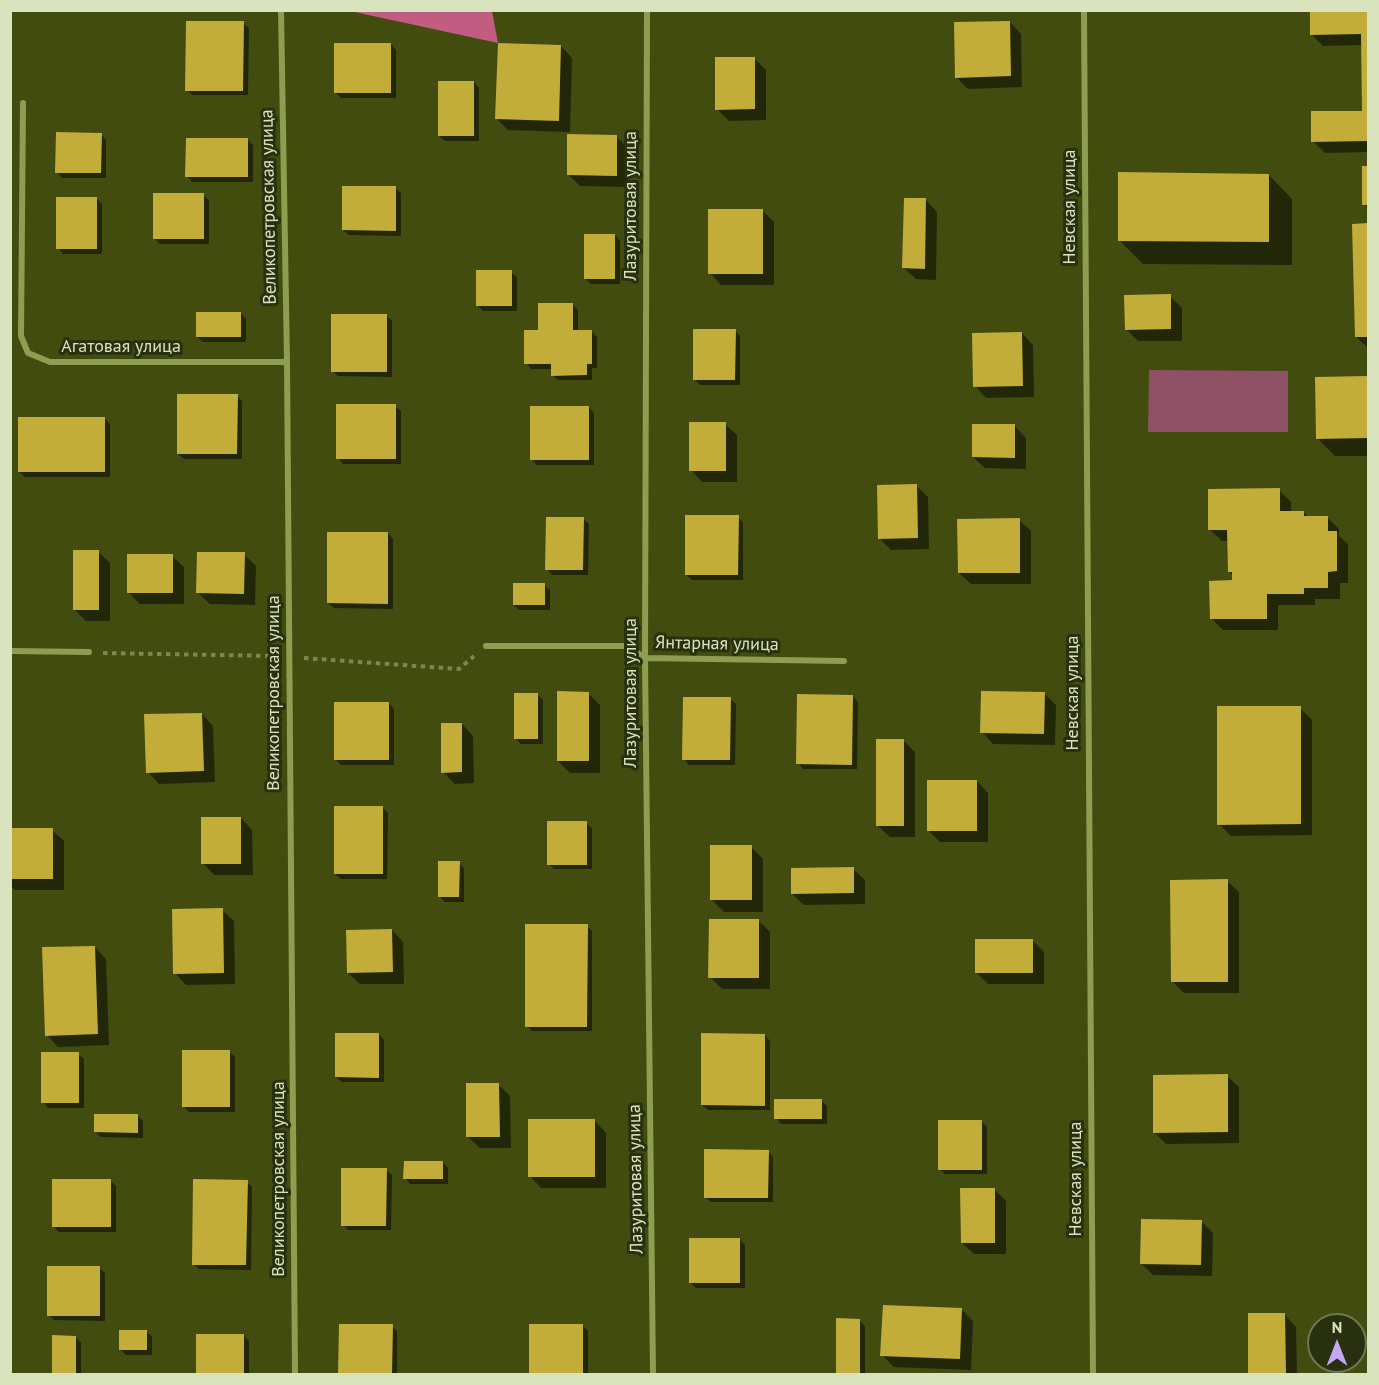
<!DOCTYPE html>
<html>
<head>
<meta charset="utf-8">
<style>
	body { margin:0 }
	#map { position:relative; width:1379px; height:1385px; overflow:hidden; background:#414c0e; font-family:"PT Sans",sans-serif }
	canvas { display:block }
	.frame { position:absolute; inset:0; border:12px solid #d9e3bd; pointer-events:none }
	.north { position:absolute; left:1307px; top:1313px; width:60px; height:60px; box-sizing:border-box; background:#29300f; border:2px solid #6f7855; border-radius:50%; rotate:0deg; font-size:16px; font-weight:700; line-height:24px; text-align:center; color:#d9e3bd }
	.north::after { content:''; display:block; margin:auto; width:21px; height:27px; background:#c1a8f3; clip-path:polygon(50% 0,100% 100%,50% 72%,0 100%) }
</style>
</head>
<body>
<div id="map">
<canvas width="1379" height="1385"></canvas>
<div class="frame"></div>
<div class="north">N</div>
</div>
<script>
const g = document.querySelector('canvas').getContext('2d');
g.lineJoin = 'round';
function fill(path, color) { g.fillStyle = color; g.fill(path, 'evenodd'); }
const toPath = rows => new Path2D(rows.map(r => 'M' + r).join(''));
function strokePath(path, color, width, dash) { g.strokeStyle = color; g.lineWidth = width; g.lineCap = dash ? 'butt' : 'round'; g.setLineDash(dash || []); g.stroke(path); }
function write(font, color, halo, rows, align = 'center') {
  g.font = font + ' "PT Sans",sans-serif'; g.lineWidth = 6; g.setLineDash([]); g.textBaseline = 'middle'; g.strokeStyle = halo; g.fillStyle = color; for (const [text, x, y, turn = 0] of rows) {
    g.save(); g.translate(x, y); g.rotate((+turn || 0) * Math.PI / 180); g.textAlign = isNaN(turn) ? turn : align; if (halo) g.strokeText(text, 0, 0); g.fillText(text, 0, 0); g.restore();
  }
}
fill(toPath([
	[1149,370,1288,371,1288,432,1148,432]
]), '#8e5065');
fill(toPath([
	[350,11,492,11,498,43]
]), '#c15d81');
fill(toPath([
	[1311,10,1368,10,1368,152,1325,153,1313,141,1363,112,1362,45,1323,46,1311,34],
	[1010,22,1021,34,1022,87,968,89,956,77],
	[243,23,249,28,248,95,192,95,187,90],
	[391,44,396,50,396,98,341,98,335,92],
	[561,46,572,58,570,132,508,130,496,118],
	[754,58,766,70,766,120,729,121,717,109],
	[474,82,479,88,479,141,445,141,439,136],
	[101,134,106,140,106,178,62,178,57,172],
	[616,136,628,148,628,187,580,186,568,174],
	[248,140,253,145,253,182,192,182,187,176],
	[1364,168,1368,168,1368,209,1364,204],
	[1269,175,1292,199,1292,265,1143,264,1119,240],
	[395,188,401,193,401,236,349,235,343,230],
	[203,195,209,200,209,244,160,244,155,239],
	[96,198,102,204,102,254,63,254,58,248],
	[926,200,937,212,936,280,916,279,904,268],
	[763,211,774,222,774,285,721,285,710,273],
	[1354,225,1368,225,1368,348,1356,337],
	[615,235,620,241,620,284,591,284,585,279],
	[511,272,517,277,517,311,483,311,478,306],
	[1170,296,1182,308,1182,341,1138,341,1126,329],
	[572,304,578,310,578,331,591,331,597,337,597,368,592,368,592,380,558,380,552,375,552,369,531,369,526,363,539,332],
	[241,313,246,319,246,342,203,342,197,337],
	[386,315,392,321,392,377,338,376,332,371],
	[735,330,740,336,740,385,700,385,695,380],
	[1022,333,1033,345,1034,397,986,398,975,386],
	[1368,377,1368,456,1335,456,1317,438,1316,378],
	[237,396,242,401,242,459,184,459,178,454],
	[395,406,401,411,401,464,343,464,338,458],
	[589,407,594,413,594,465,537,465,531,459],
	[105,419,110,424,110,477,25,477,19,472],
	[725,424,737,435,737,482,702,482,691,470],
	[1015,426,1026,438,1026,469,985,468,973,457],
	[916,485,928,497,929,549,891,550,879,538],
	[1279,490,1291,502,1291,512,1303,512,1309,517,1327,517,1339,529,1339,536,1348,544,1348,583,1340,583,1340,599,1315,599,1315,605,1278,605,1278,630,1223,630,1211,618,1233,582,1233,576,1229,571,1229,541,1222,541,1210,530],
	[738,517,743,522,743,580,692,580,686,575],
	[583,519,589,524,588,575,552,575,547,569],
	[1019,520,1031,531,1031,584,971,584,959,573],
	[388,533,393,539,393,609,334,608,328,603],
	[98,551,110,563,110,621,86,621,74,609],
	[244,554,256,566,255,605,210,604,198,593],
	[172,556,184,567,184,604,140,604,128,592],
	[544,585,550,590,550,610,519,610,514,605],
	[588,693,600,705,600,773,570,773,558,761],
	[1044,693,1056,705,1055,745,993,744,982,732],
	[537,694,543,700,543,744,521,744,515,738],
	[853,696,858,702,857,769,803,769,798,763],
	[730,699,736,704,735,765,689,765,684,759],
	[389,703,394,709,394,765,341,765,335,759],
	[1300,708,1312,720,1312,835,1231,836,1219,824],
	[202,714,213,726,215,782,159,784,148,772],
	[462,724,473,736,474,783,455,784,443,772],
	[903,740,915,752,915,837,890,837,878,826],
	[977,781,988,793,988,842,940,842,928,830],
	[382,807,388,813,387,879,341,879,335,874],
	[241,818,252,830,253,875,214,875,203,863],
	[586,823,592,828,592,869,554,869,549,864],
	[10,830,52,830,64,841,64,890,15,890,10,886],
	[751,847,763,859,763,912,724,912,712,900],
	[459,863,464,868,464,902,445,902,440,897],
	[853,869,865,880,865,904,804,905,792,894],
	[1227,881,1239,892,1239,993,1184,993,1173,982],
	[222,910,234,921,235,984,186,985,175,973],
	[759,921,770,932,770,989,722,989,710,977],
	[587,926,592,931,592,1031,532,1031,527,1026],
	[392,930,403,942,404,984,360,984,348,973],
	[1032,940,1044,952,1044,984,988,984,977,973],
	[95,947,106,959,109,1045,58,1047,47,1035],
	[379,1034,384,1040,384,1082,342,1082,336,1077],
	[765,1035,770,1041,770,1110,708,1110,702,1105],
	[230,1052,235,1057,235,1112,189,1112,183,1106],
	[78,1054,84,1059,84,1108,48,1108,43,1102],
	[1227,1076,1239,1087,1239,1143,1166,1144,1154,1132],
	[498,1084,510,1096,511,1148,480,1148,468,1137],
	[822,1101,827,1106,827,1124,781,1124,776,1118],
	[137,1115,143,1121,143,1138,101,1137,96,1132],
	[595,1121,606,1133,606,1188,541,1188,530,1176],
	[982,1122,987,1127,987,1174,945,1174,939,1169],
	[768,1151,773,1157,773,1202,711,1202,705,1197],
	[443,1162,448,1168,448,1184,410,1184,405,1178],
	[386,1170,392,1175,391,1230,348,1230,343,1225],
	[111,1181,116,1186,116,1232,59,1232,54,1227],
	[247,1182,252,1187,251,1270,199,1269,193,1264],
	[994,1189,1006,1201,1006,1254,974,1254,962,1243],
	[1201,1221,1213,1233,1212,1276,1153,1275,1141,1263],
	[740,1239,745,1245,745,1288,696,1288,691,1283],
	[99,1268,105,1273,105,1321,54,1320,49,1315],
	[962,1310,973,1321,971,1370,894,1367,882,1355],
	[1249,1315,1285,1315,1296,1327,1297,1374,1250,1374],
	[838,1320,859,1320,865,1326,865,1374,838,1374],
	[340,1325,392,1326,397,1331,397,1374,340,1374],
	[531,1325,582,1325,588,1331,588,1374,531,1374],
	[146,1331,152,1337,152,1355,126,1355,121,1350],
	[197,1335,244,1335,249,1341,249,1374,197,1374],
	[53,1337,76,1337,81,1343,81,1374,53,1374]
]), '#0007');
fill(toPath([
	[1310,10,1368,10,1368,141,1311,142,1311,111,1362,111,1361,34,1310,35],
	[186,21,244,21,243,91,185,91],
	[1010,21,1011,76,955,78,954,22],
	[334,43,391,43,391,93,334,93],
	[498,43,561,45,559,121,495,119],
	[715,57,755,57,755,109,715,110],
	[438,81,474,81,474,136,438,136],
	[56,132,102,133,101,173,55,173],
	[567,134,617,135,617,176,567,175],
	[186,138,248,138,248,177,185,177],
	[1362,166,1368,166,1368,205,1362,205],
	[1118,172,1269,174,1269,242,1118,241],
	[342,186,396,186,396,231,342,230],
	[153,193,204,193,204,239,153,239],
	[56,197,97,197,97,249,56,249],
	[904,198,926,198,925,269,902,268],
	[708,209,763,209,763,274,708,274],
	[1368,223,1368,337,1355,337,1352,224],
	[584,234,615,234,615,279,584,279],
	[476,270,512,270,512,306,476,306],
	[1171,294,1171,329,1125,330,1124,295],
	[538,303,573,303,573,330,592,330,592,364,587,364,587,375,551,376,551,364,524,364,524,330,538,330],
	[196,312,241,312,241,337,196,337],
	[331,314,387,314,387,372,331,372],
	[693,329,736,329,735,380,693,380],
	[1022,332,1023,386,973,387,972,333],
	[1368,376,1368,438,1316,439,1315,377],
	[177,394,238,394,237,454,177,454],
	[336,404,396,404,396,459,336,459],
	[530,406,589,406,589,460,530,460],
	[18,417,105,417,105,472,18,472],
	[689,422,726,422,726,471,689,471],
	[972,424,1015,424,1015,458,972,457],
	[917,484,918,538,878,539,877,485],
	[1280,488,1280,511,1304,511,1304,516,1328,516,1328,531,1337,531,1337,571,1328,572,1328,588,1304,588,1304,594,1267,594,1267,619,1210,619,1209,581,1232,580,1232,572,1228,572,1227,530,1208,530,1208,489],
	[685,515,739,515,738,575,685,575],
	[546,517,584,517,583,570,545,570],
	[1020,518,1020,573,958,573,957,519],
	[327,532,388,532,388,604,327,603],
	[73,550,99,550,99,610,73,610],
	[197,552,245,552,244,594,196,593],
	[127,554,173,554,173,593,127,593],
	[513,583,545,583,545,605,513,605],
	[557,691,589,692,589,761,557,761],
	[981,691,1045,692,1044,734,980,733],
	[514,693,538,693,538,739,514,739],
	[797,694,853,695,852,765,796,764],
	[683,697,731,697,730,760,682,760],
	[334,702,389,702,389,760,334,760],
	[1217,706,1301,706,1301,824,1217,825],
	[202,713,204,771,146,773,144,714],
	[441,723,462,723,462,772,441,773],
	[876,739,904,739,904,826,876,826],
	[927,780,977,780,977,831,927,831],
	[334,806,383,806,383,874,334,874],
	[201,817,241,817,241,864,201,864],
	[547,821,587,821,587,865,547,865],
	[10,828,53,828,53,879,10,879],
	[710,845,752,845,752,900,710,900],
	[438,861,460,861,459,897,438,897],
	[854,867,854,893,791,894,791,868],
	[1228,879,1228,982,1171,982,1170,880],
	[223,908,224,973,173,974,172,909],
	[709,919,759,919,759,978,708,978],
	[525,924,588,924,587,1027,525,1027],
	[392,929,393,972,347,973,346,930],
	[975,939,1033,939,1033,973,975,973],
	[95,946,98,1034,45,1036,42,947],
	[335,1033,379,1033,379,1078,335,1077],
	[701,1033,765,1034,765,1106,701,1105],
	[182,1050,230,1050,230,1107,182,1107],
	[41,1052,79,1052,79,1103,41,1103],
	[1228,1074,1228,1132,1153,1133,1153,1075],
	[466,1083,499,1083,500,1137,466,1137],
	[774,1099,822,1099,822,1119,774,1119],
	[94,1114,138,1114,138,1133,94,1132],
	[528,1119,595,1119,595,1177,528,1177],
	[938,1120,982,1120,982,1170,938,1170],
	[704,1149,769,1150,768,1198,704,1198],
	[404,1161,443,1161,443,1179,403,1179],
	[341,1168,387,1168,386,1226,341,1226],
	[52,1179,111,1179,111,1227,52,1227],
	[193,1179,248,1180,246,1265,192,1265],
	[960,1188,995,1188,995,1243,961,1243],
	[1141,1219,1202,1220,1201,1265,1140,1264],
	[689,1238,740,1238,740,1283,689,1283],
	[47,1266,100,1266,100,1316,47,1316],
	[883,1305,962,1308,960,1359,880,1356],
	[1248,1313,1285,1313,1286,1374,1248,1374],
	[836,1318,860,1319,860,1374,836,1374],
	[339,1324,393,1324,392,1374,338,1374],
	[529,1324,583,1324,583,1374,529,1374],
	[119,1330,147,1330,147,1350,119,1350],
	[196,1334,244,1334,244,1374,196,1374],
	[52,1335,76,1336,76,1374,52,1374]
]), '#c2ad3a');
strokePath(toPath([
	[103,653,275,656],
	[304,658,459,669,474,656]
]), '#7b8651', 4, [4.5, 4.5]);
strokePath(toPath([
	[281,10,287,362,295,1374],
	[647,10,645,658,653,1374],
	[1084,10,1093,1374],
	[23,103,21,336,28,353,50,362,287,362],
	[486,646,627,646,645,658,844,661],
	[10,651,89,652]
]), '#8d9e50', 6);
write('18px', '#d9e3bd', '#29300f', [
	["Лазуритовая улица",631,206,-90],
	["Великопетровская улица",269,207,-91],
	["Невская улица",1070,207,-90],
	["Агатовая улица",121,347],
	["Янтарная улица",717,644,1],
	["Великопетровская улица",274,693,-90],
	["Лазуритовая улица",631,693,-90],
	["Невская улица",1073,693,-90],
	["Великопетровская улица",279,1179,-90],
	["Лазуритовая улица",636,1179,-91],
	["Невская улица",1076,1179,-90]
]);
</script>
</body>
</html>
